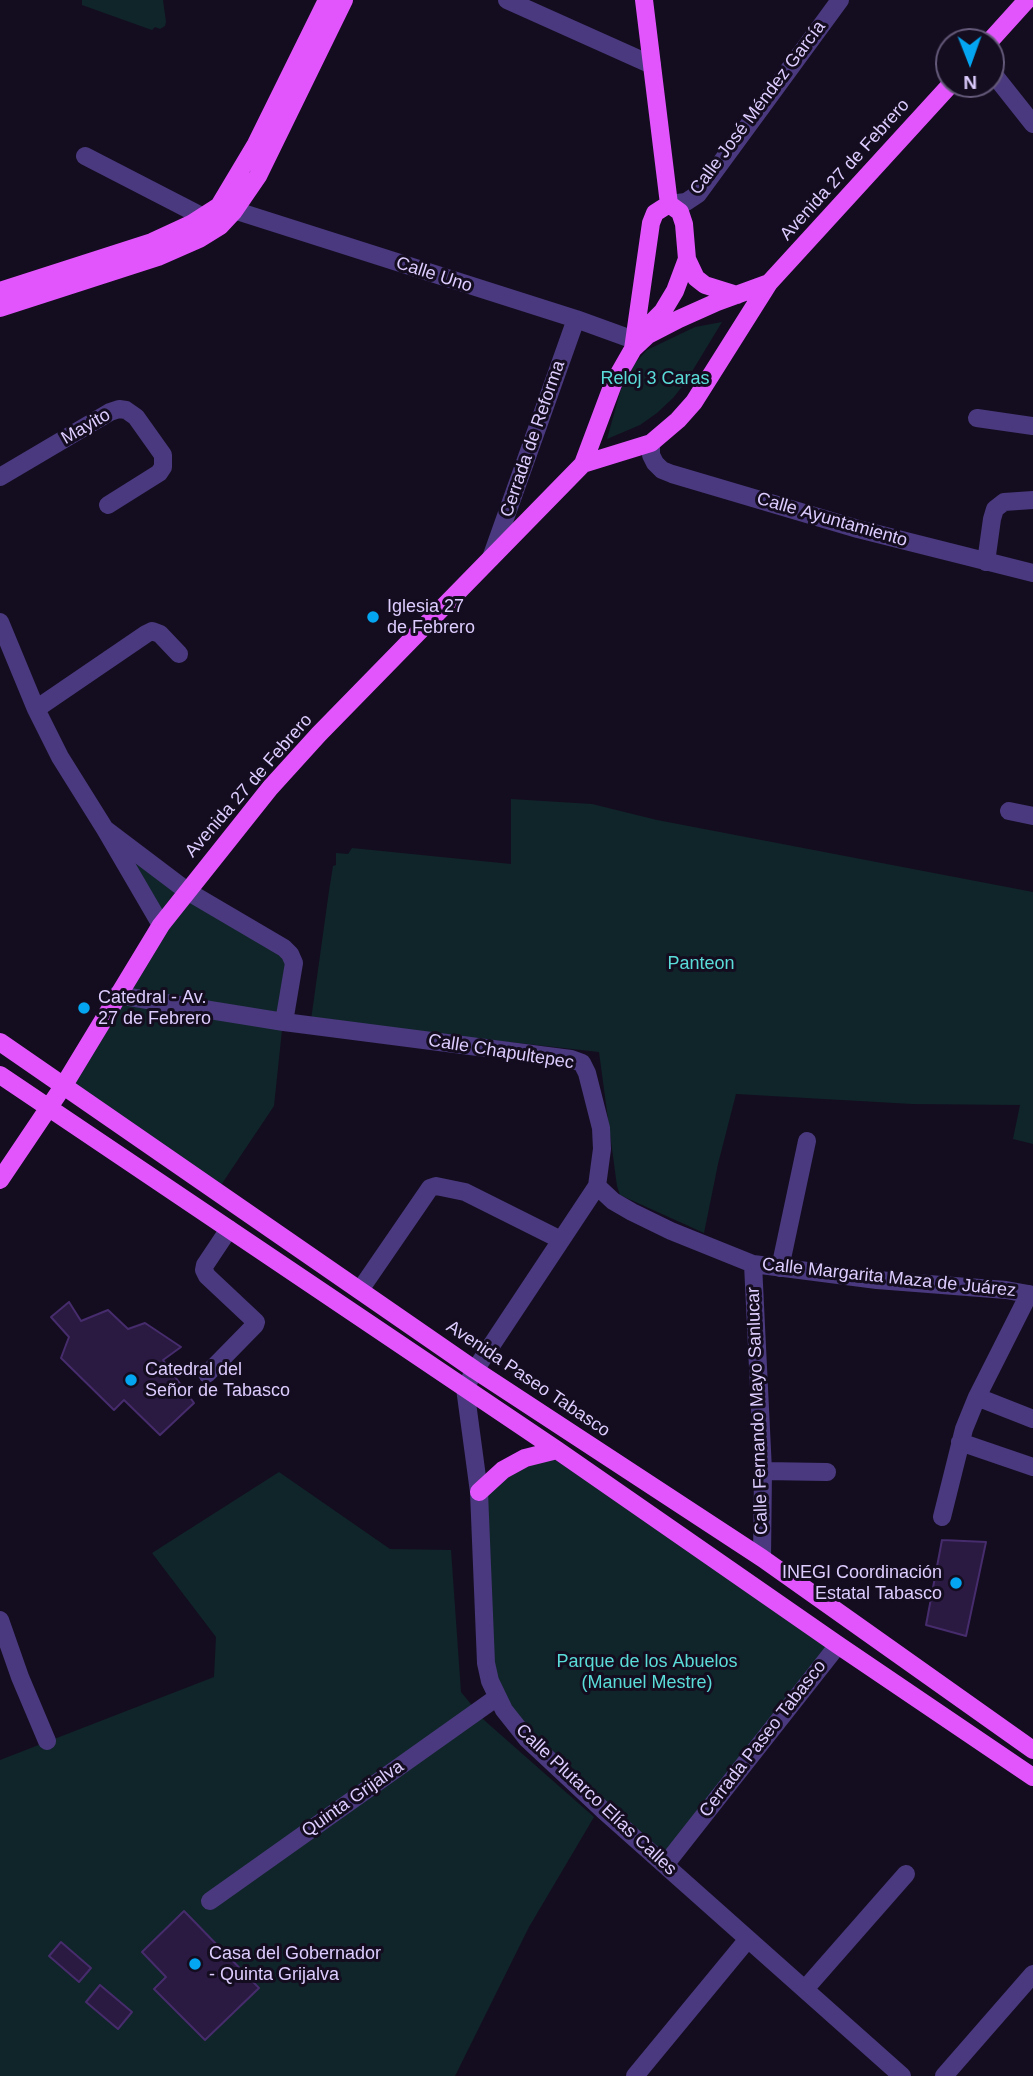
<!DOCTYPE html>
<html>
<head>
<meta charset="utf-8">
<style>
	body { margin:0 }
	#map { position:relative; width:1033px; height:2076px; overflow:hidden; background:#140d20; font-family:Arial,sans-serif }
	canvas { display:block }
	.north { position:absolute; left:935px; top:28px; width:70px; height:70px; box-sizing:border-box; background:#140d20; border:2px solid #645979; border-radius:50%; rotate:179deg; font-size:19px; font-weight:700; line-height:28px; text-align:center; color:#ddccfe }
	.north::after { content:''; display:block; margin:auto; width:24px; height:32px; background:#04a6f2; clip-path:polygon(50% 0,100% 100%,50% 72%,0 100%) }
</style>
</head>
<body>
<div id="map">
<canvas width="1033" height="2076"></canvas>
<div class="north">N</div>
</div>
<script>
const g = document.querySelector('canvas').getContext('2d');
g.lineJoin = 'round';
function fill(path, color) { g.fillStyle = color; g.fill(path, 'evenodd'); }
const toPath = rows => new Path2D(rows.map(r => 'M' + r).join(''));
function strokePath(path, color, width, dash) { g.strokeStyle = color; g.lineWidth = width; g.lineCap = dash ? 'butt' : 'round'; g.setLineDash(dash || []); g.stroke(path); }
function write(font, color, halo, rows, align = 'center') {
  g.font = font + ' Arial,sans-serif'; g.lineWidth = 6; g.setLineDash([]); g.textBaseline = 'middle'; g.strokeStyle = halo; g.fillStyle = color; for (const [text, x, y, turn = 0] of rows) {
    g.save(); g.translate(x, y); g.rotate((+turn || 0) * Math.PI / 180); g.textAlign = isNaN(turn) ? turn : align; if (halo) g.strokeText(text, 0, 0); g.fillText(text, 0, 0); g.restore();
  }
}
fill(toPath([
	[82,0,163,0,166,22,165,26,160,29,155,27,152,30,149,29,82,5],
	[722,322,685,383,673,398,657,413,640,425,607,439,621,389,634,364,647,350,695,327],
	[511,799,592,804,657,820,1033,892,1033,1144,1013,1139,1020,1105,912,1104,736,1094,718,1164,704,1233,620,1195,617,1186,599,1052,311,1020,329,891,333,866,336,865,336,853,348,854,352,848,511,864],
	[105,829,290,954,274,1106,217,1191,64,1085,161,925],
	[557,1450,838,1645,665,1865,496,1698,479,1492],
	[279,1472,390,1549,451,1550,461,1692,484,1720,594,1817,529,1927,455,2076,0,2076,0,1760,214,1677,216,1637,152,1553]
]), '#102529');
const building = toPath([
	[69,1302,81,1321,108,1310,128,1329,145,1323,181,1347,163,1360,194,1403,160,1435,124,1400,114,1410,61,1358,69,1337,51,1317,69,1302],
	[942,1540,986,1542,966,1636,926,1625,942,1540],
	[184,1911,259,1988,205,2040,154,1989,166,1977,142,1952,184,1911],
	[61,1942,91,1968,79,1982,49,1956,61,1942],
	[100,1985,132,2012,118,2029,86,2002,100,1985]
]);
fill(building, '#2a1940');
strokePath(building, '#462c6c', 2);
strokePath(toPath([
	[507,0,652,65],
	[991,71,1033,124],
	[85,156,215,223],
	[669,204,686,202,698,194,840,0],
	[221,206,576,319,634,340],
	[977,418,1033,426],
	[651,443,651,455,655,463,662,470,672,474,858,529,1033,573],
	[0,477,110,412,119,409,126,410,136,417,163,455,163,467,159,473,108,505],
	[491,558,576,319],
	[986,562,992,519,995,509,1004,502,1033,500],
	[0,622,36,709,60,757,105,829,161,925],
	[36,709,146,634,152,631,160,634,179,654],
	[1009,811,1033,816],
	[105,829,187,891,284,948,290,954,294,963,284,1022,571,1059,582,1063,587,1073,601,1128,602,1149,597,1186,475,1370,465,1388,479,1492,486,1663,490,1681,504,1710,527,1739,603,1810,902,2076],
	[117,995,284,1022],
	[597,1186,613,1201,632,1212,671,1231,753,1264,877,1280,1006,1290,1033,1295],
	[753,1264,763,1471,762,1558],
	[780,1268,807,1141],
	[360,1290,430,1188,436,1186,465,1192,561,1240],
	[207,1374,255,1325,256,1322,207,1276,204,1270,205,1265,229,1229],
	[977,1397,1033,1419],
	[960,1442,1033,1467],
	[763,1471,827,1472],
	[942,1517,964,1429,977,1397,1029,1294],
	[0,1620,20,1677,47,1741],
	[665,1865,838,1645],
	[210,1901,496,1698],
	[805,1989,906,1874],
	[635,2076,748,1939],
	[944,2076,1033,1974]
]), '#4a397e', 18);
strokePath(toPath([
	[644,0,669,204],
	[989,42,1027,0],
	[669,204,680,212,684,224,687,259,696,278,705,285,737,295],
	[0,291,152,242,191,224,219,206,256,144,327,0],
	[0,308,158,257,199,239,220,226,234,211,258,176,344,0],
	[642,332,663,311,675,291,687,259],
	[633,349,651,223,655,213,669,204],
	[583,464,651,443,678,420,694,402,769,283,951,84],
	[0,1042,475,1370,762,1558,1033,1750],
	[0,1075,557,1450,838,1645,1033,1777],
	[0,1180,64,1085,161,925,270,788,319,734,583,464,613,384,633,349,648,335,679,319,717,302,769,283],
	[479,1492,503,1470,525,1458,557,1450]
]), '#e255fc', 18);
for (const [x, y, r, color] of [
	[373,617,7,"#04a6f2"],
	[84,1008,7,"#04a6f2"],
	[131,1380,7,"#04a6f2"],
	[956,1583,7,"#04a6f2"],
	[195,1964,7,"#04a6f2"]
]) { const dot = new Path2D(); dot.arc(x, y, r, 0, 2 * Math.PI); g.fillStyle = color; g.fill(dot); strokePath(dot, '#140d20', 2.5); }
write('18px', '#ddccfe', '#140d20', [
	["Calle José Méndez García",758,108,-53],
	["Avenida 27 de Febrero",845,170,-48],
	["Calle Uno",434,275,18],
	["Mayito",86,427,-30],
	["Cerrada de Reforma",533,439,-71],
	["Calle Ayuntamiento",832,520,16],
	["Avenida 27 de Febrero",249,786,-49],
	["Calle Chapultepec",501,1052,9],
	["Calle Margarita Maza de Juárez",889,1278,6],
	["Avenida Paseo Tabasco",528,1379,34],
	["Calle Fernando Mayo Sanlucar",758,1411,-92],
	["Cerrada Paseo Tabasco",763,1739,-52],
	["Quinta Grijalva",353,1799,-35],
	["Calle Plutarco Elías Calles",596,1800,43]
]);
write('18px', '#5adcd8', '#140d20', [
	["Reloj 3 Caras",655,379],
	["Panteon",701,964],
	["Parque de los Abuelos",647,1662],
	["(Manuel Mestre)",647,1683]
]);
write('18px', '#ddccfe', '#140d20', [
	["Iglesia 27",387,607],
	["de Febrero",387,628],
	["Catedral - Av.",98,998],
	["27 de Febrero",98,1019],
	["Catedral del",145,1370],
	["Señor de Tabasco",145,1391],
	["INEGI Coordinación",942,1573,"right"],
	["Estatal Tabasco",942,1594,"right"],
	["Casa del Gobernador",209,1954],
	["- Quinta Grijalva",209,1975]
], 'left');
</script>
</body>
</html>
